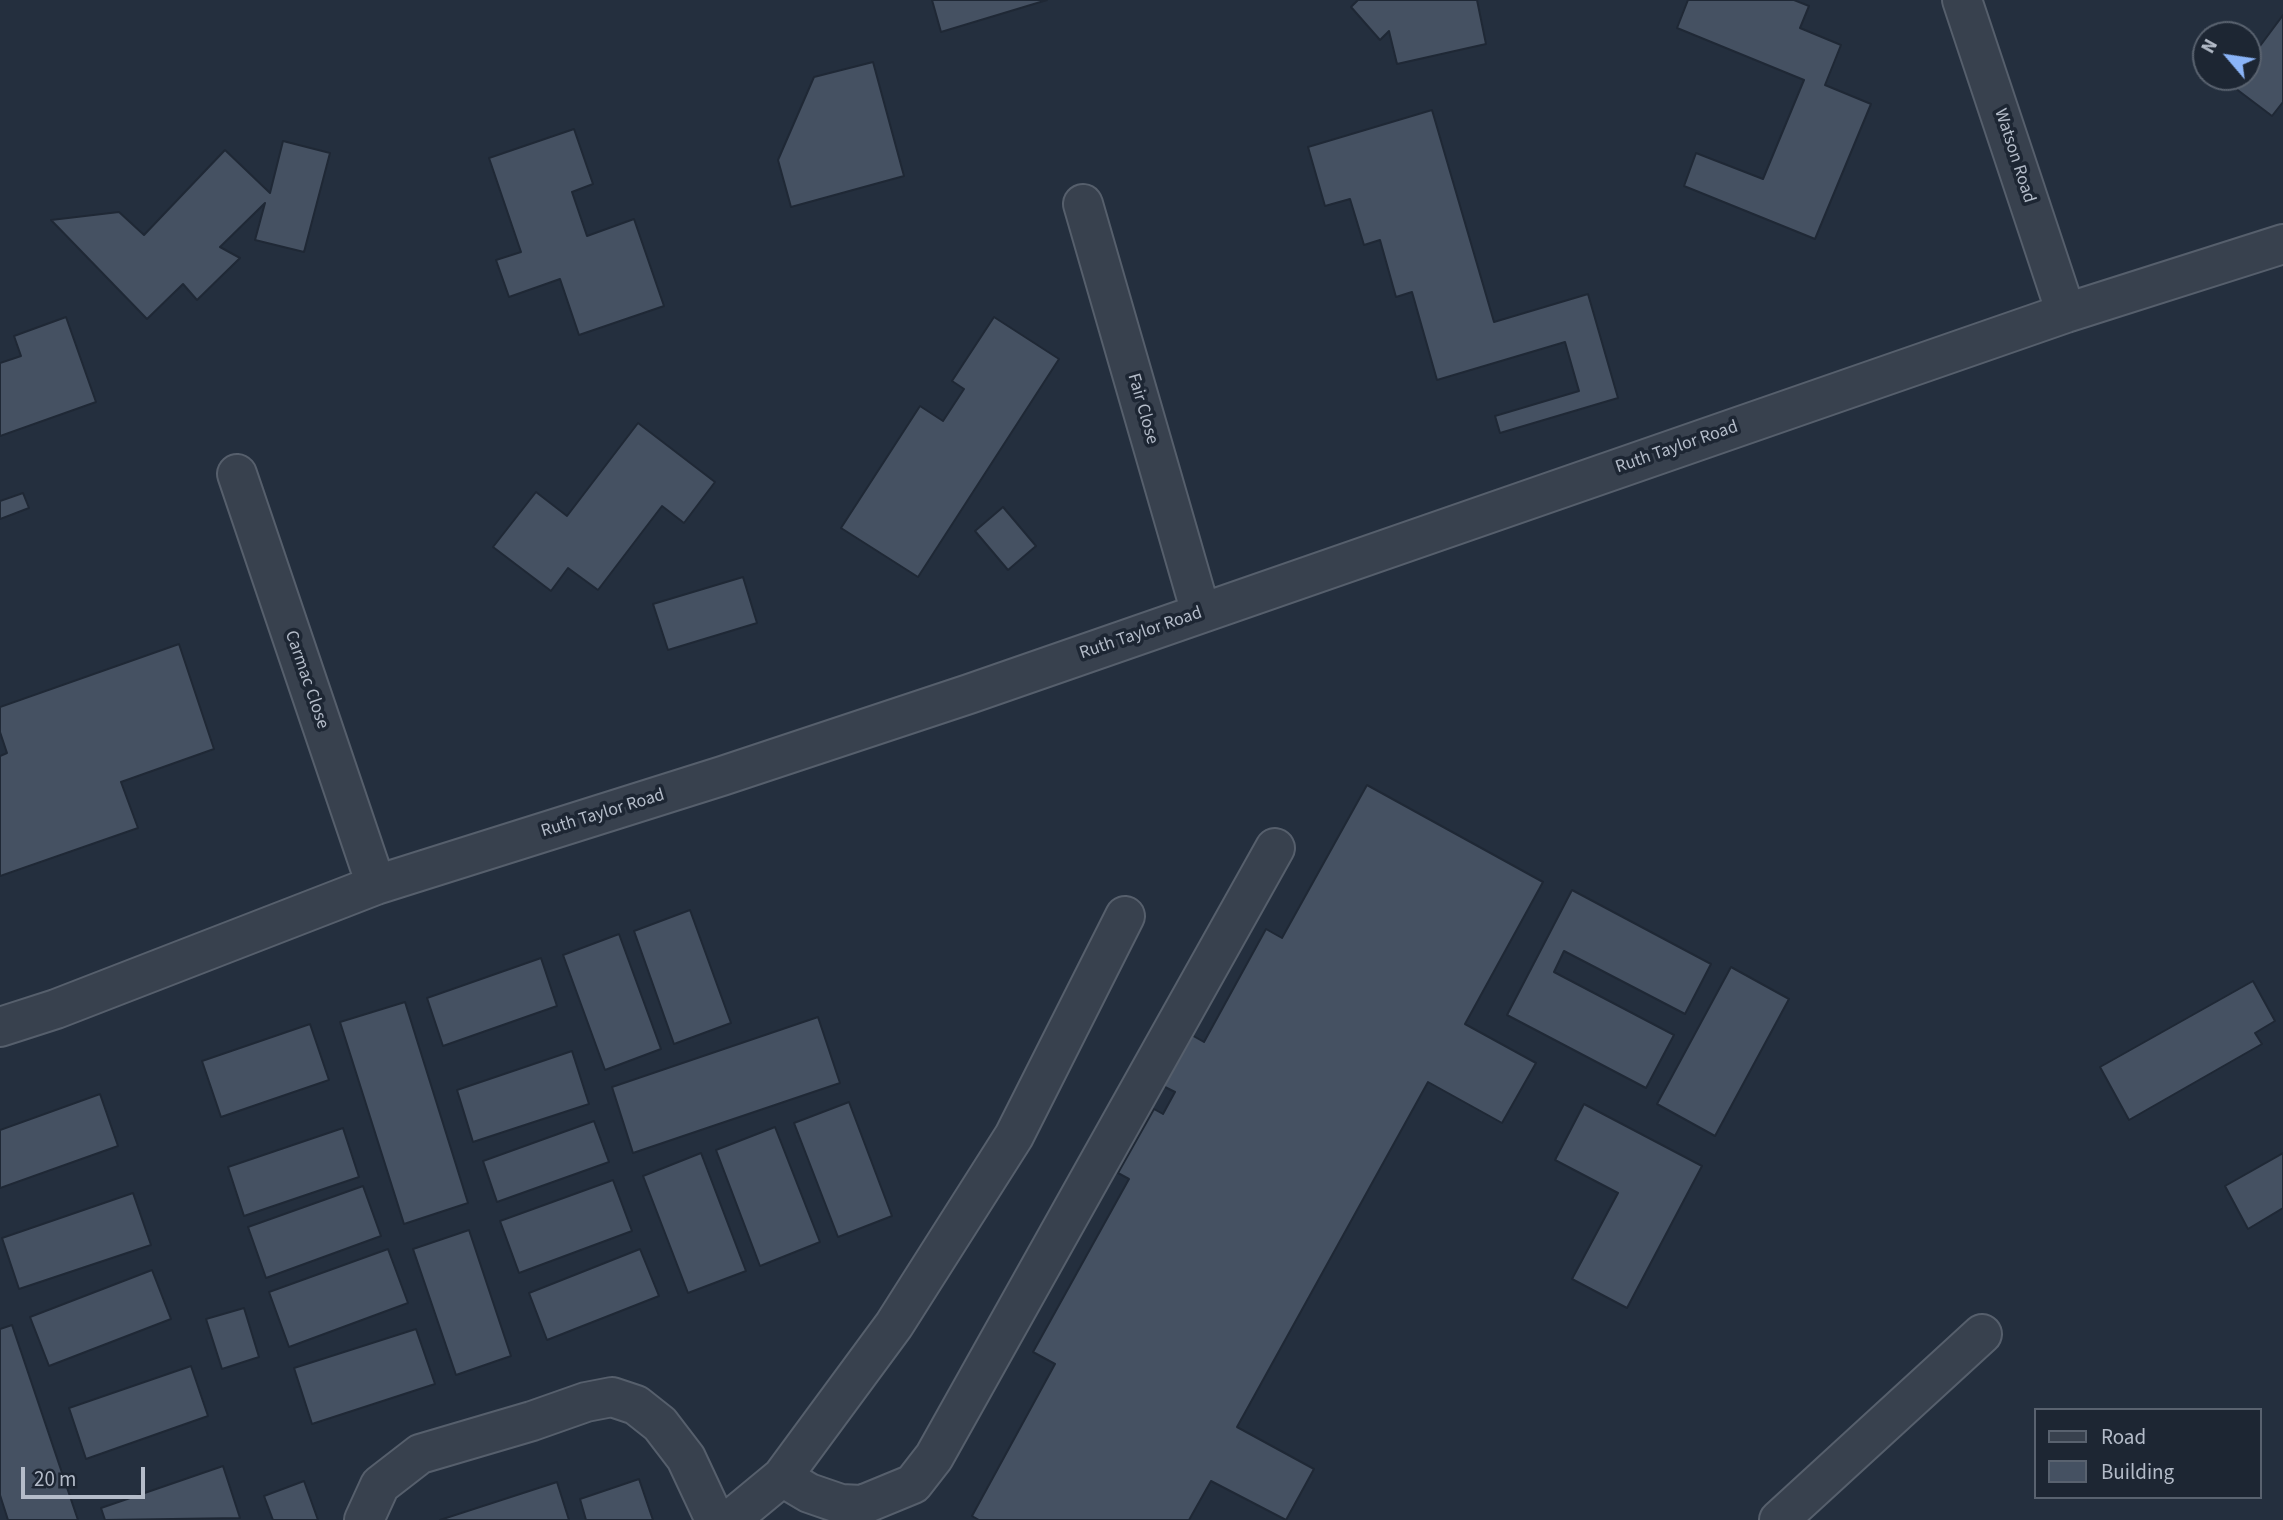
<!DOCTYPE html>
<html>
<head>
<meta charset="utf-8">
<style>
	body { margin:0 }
	#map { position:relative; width:2283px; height:1520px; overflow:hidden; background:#242f3e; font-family:"Source Sans 3",sans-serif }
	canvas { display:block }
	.legend { position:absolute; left:2034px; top:1408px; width:228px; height:91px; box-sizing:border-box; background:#1d2633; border:2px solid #59626f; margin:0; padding:9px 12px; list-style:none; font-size:21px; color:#b4bcc9 }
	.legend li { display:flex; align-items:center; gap:14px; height:35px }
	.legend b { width:35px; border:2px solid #59626f }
	.north { position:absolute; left:2192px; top:21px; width:70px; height:70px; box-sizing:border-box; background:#1d2633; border:2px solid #59626f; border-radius:50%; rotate:299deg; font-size:19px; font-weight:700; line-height:28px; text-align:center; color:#b4bcc9 }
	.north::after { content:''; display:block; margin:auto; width:24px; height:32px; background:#8ab4f8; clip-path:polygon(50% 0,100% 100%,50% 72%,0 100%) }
	.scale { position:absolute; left:21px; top:1467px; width:124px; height:32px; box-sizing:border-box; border:4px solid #b4bcc9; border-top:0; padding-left:9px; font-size:21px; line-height:24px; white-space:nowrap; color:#b4bcc9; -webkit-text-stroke:5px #1d2633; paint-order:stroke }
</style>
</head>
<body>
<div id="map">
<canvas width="2283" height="1520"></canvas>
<ul class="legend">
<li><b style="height:9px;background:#38414e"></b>Road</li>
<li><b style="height:19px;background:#455162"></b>Building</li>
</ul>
<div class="north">N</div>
<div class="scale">20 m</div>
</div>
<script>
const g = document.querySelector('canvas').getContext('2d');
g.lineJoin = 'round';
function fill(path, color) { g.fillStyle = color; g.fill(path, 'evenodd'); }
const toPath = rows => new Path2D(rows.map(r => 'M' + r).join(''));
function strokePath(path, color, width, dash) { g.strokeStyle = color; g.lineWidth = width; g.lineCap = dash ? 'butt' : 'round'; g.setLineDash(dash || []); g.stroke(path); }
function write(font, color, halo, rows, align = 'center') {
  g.font = font + ' "Source Sans 3",sans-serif'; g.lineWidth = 7; g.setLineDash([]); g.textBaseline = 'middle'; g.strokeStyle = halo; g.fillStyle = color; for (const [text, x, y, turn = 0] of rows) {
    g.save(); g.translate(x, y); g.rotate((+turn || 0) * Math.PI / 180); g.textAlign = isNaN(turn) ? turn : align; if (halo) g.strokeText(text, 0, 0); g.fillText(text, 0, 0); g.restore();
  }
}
const building = toPath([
	[932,0,1047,0,941,32,932,0],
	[1358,0,1477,0,1486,44,1397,64,1389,31,1380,40,1351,7,1358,0],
	[1688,0,1794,0,1809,6,1800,28,1841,45,1825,85,1871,104,1815,239,1684,186,1696,153,1763,179,1804,80,1677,28,1688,0],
	[2283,15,2283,102,2272,116,2231,85,2237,77,2248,77,2248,62,2283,15],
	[873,62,904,176,791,207,778,160,814,77,873,62],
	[1432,110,1494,322,1588,294,1618,398,1500,433,1495,416,1579,391,1565,342,1437,380,1412,292,1396,297,1380,240,1364,245,1350,199,1325,206,1308,147,1432,110],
	[574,129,593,184,572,192,587,236,634,219,664,306,579,335,560,279,509,297,496,260,521,252,489,158,574,129],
	[283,141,330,153,304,252,255,240,265,203,220,247,240,258,197,300,183,284,147,319,51,220,119,212,144,235,225,150,270,193,283,141],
	[66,317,96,402,0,436,0,363,21,356,14,336,66,317],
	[994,317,1059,359,918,577,841,528,920,406,943,421,964,389,952,381,994,317],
	[638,423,715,482,684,523,662,506,598,590,568,568,551,591,493,547,536,492,567,516,638,423],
	[23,493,29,508,0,519,0,501,23,493],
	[1003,507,1036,546,1008,570,975,531,1003,507],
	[743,577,757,623,668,650,653,604,743,577],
	[179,644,214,749,121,782,138,828,0,876,0,756,7,753,0,732,0,707,179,644],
	[1367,785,1543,882,1465,1024,1536,1063,1502,1123,1428,1082,1237,1427,1314,1469,1286,1520,1211,1481,1189,1520,979,1520,972,1516,1055,1364,1033,1352,1129,1179,1118,1173,1154,1109,1163,1114,1175,1092,1153,1081,1181,1029,1204,1042,1266,929,1282,938,1367,785],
	[1572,890,1711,964,1685,1014,1564,951,1554,972,1674,1035,1646,1088,1507,1015,1572,890],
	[690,910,731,1023,674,1044,634,931,690,910],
	[619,934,661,1049,605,1070,563,955,619,934],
	[541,958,557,1006,443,1046,427,998,541,958],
	[1731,967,1789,999,1715,1136,1657,1104,1731,967],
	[2253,981,2275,1021,2255,1033,2262,1044,2129,1120,2100,1067,2253,981],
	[405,1002,468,1203,404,1224,340,1022,405,1002],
	[818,1017,840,1083,633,1153,612,1087,818,1017],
	[310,1024,329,1080,221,1117,202,1061,310,1024],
	[572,1051,589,1104,473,1142,457,1090,572,1051],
	[100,1094,118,1146,0,1188,0,1130,100,1094],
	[849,1102,892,1216,838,1237,794,1123,849,1102],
	[1584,1104,1702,1166,1627,1308,1572,1279,1618,1193,1555,1160,1584,1104],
	[594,1121,609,1162,497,1202,483,1161,594,1121],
	[775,1127,820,1242,760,1266,716,1150,775,1127],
	[343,1128,359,1177,244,1216,228,1167,343,1128],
	[701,1153,746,1271,688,1293,643,1176,701,1153],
	[2283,1153,2283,1208,2248,1229,2225,1186,2283,1153],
	[613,1180,632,1231,519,1273,500,1221,613,1180],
	[363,1186,381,1236,266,1278,248,1227,363,1186],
	[133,1193,151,1245,19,1289,2,1238,133,1193],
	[469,1230,511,1356,456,1375,413,1249,469,1230],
	[388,1249,408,1303,289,1347,269,1292,388,1249],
	[640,1249,659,1296,547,1340,529,1293,640,1249],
	[152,1270,171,1319,49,1366,30,1317,152,1270],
	[244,1308,259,1357,222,1369,206,1319,244,1308],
	[12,1325,78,1520,8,1520,0,1495,0,1329,12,1325],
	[416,1329,435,1384,312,1424,294,1368,416,1329],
	[191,1366,208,1416,86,1459,69,1408,191,1366],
	[223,1466,240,1518,105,1520,101,1508,223,1466],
	[639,1479,653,1520,586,1520,580,1499,639,1479],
	[304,1481,318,1520,273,1520,264,1496,304,1481],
	[557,1482,569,1520,440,1520,557,1482]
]);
fill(building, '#455162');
strokePath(building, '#1f2835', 2);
const minor = toPath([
	[1962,0,2066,313],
	[1083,204,1201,613],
	[237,474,376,885],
	[0,1027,56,1009,376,885,722,776,969,694,2066,313,2283,244],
	[782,1477,809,1493,841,1504,862,1505,913,1484,934,1457,1275,848],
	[364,1520,380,1485,420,1454,532,1421,586,1402,612,1397,636,1405,660,1424,686,1458,715,1520],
	[730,1520,782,1477,894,1325,1014,1136,1125,916],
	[1779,1520,1982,1334]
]);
strokePath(minor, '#565f6c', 42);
strokePath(minor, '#38414e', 38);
write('18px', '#b4bcc9', '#1d2633', [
	["Watson Road",2014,156,72],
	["Fair Close",1142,409,74],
	["Ruth Taylor Road",1677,448,-19],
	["Ruth Taylor Road",1141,634,-19],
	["Carmac Close",306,680,71],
	["Ruth Taylor Road",603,814,-17]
]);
</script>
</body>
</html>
